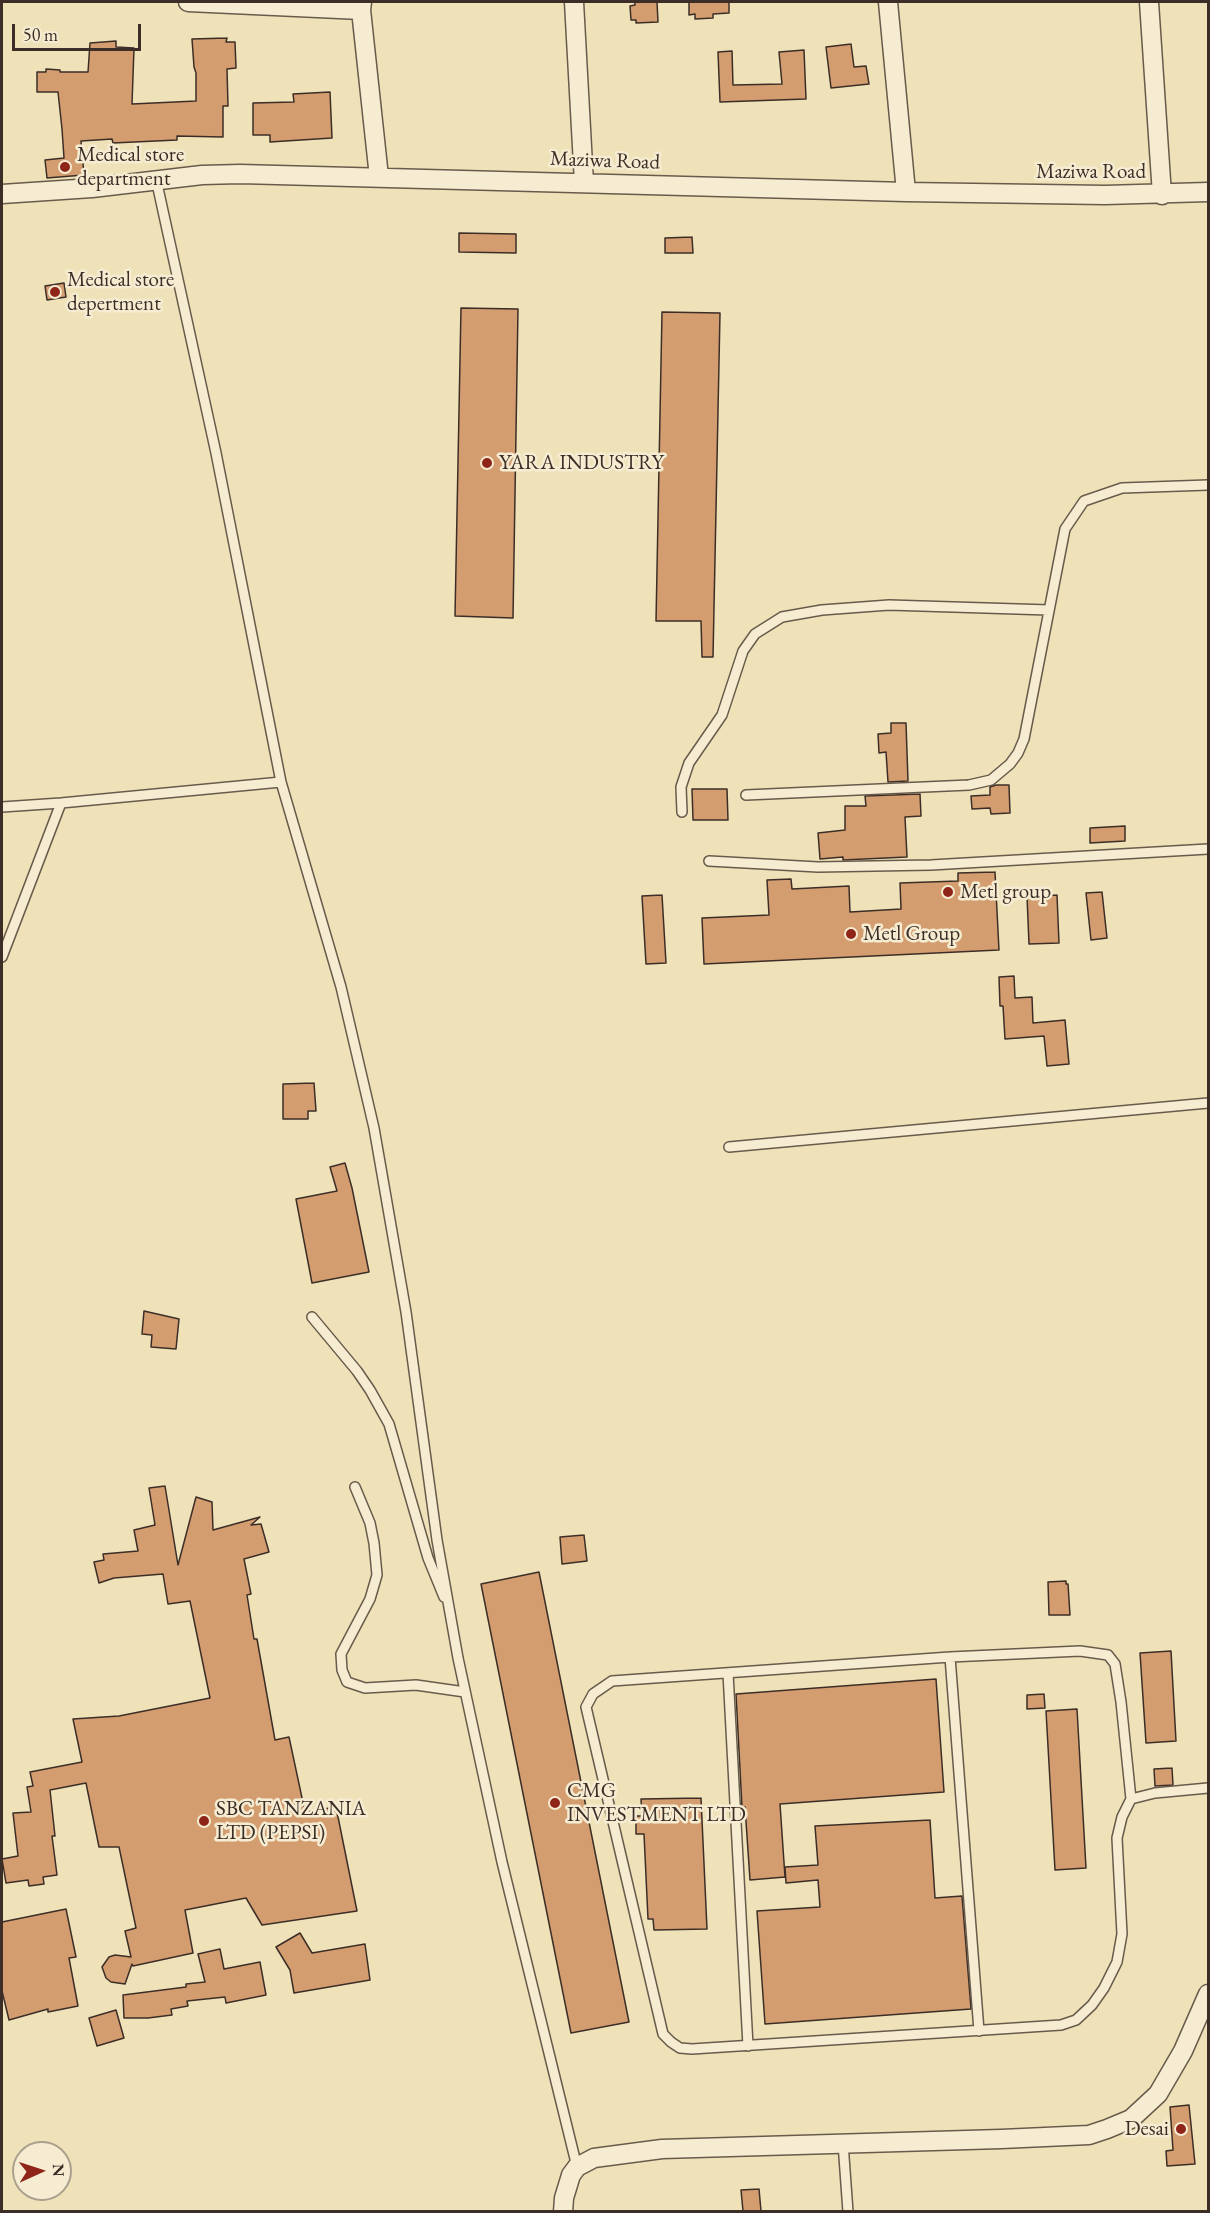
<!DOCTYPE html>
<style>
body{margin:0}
#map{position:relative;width:1210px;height:2213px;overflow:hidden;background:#efe2b9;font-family:"EB Garamond",serif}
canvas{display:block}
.frame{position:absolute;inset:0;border:3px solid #3c2e27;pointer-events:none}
.north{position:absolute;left:12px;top:2141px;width:60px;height:60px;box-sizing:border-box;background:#f5ecd2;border:2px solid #aba08e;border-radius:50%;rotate:87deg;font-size:16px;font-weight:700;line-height:24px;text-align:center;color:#3c2e27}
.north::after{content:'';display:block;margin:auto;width:21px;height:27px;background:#8f2418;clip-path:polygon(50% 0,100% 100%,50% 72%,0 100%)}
.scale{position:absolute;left:12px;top:24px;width:129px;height:27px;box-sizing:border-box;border:3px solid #3c2e27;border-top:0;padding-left:8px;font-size:18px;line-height:21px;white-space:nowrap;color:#3c2e27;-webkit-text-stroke:4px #f5ecd2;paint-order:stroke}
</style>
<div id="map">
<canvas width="1210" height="2213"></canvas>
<div class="frame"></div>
<div class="north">N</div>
<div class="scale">50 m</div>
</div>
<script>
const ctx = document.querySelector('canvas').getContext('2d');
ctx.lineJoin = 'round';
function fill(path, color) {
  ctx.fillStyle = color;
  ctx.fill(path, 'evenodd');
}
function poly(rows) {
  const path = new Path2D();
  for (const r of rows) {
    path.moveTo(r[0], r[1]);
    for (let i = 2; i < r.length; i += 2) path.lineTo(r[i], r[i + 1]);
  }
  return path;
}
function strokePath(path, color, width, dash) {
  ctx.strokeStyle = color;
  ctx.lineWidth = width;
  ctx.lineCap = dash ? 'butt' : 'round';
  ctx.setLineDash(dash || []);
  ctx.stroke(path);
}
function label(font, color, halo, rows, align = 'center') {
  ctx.font = font + ' "EB Garamond",serif';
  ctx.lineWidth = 5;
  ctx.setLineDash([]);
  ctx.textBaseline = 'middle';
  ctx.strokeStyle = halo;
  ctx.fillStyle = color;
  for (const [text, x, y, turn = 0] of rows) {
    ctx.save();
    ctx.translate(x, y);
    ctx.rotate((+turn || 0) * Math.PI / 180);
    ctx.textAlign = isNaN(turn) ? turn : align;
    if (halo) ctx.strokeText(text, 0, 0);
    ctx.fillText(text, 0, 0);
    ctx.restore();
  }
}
const building = poly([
 [635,2,657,2,658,22,636,23,636,20,631,20,630,6,635,5,635,2],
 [689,2,729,2,729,13,713,14,713,18,695,19,695,14,689,15,689,2],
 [227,38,226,42,235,42,236,68,227,69,228,106,223,106,223,137,177,136,177,140,113,143,112,139,81,141,84,175,47,178,45,160,64,158,62,129,58,92,37,92,37,72,46,72,46,69,60,70,60,72,88,72,90,43,116,41,116,47,134,48,132,104,196,101,196,73,194,67,192,39,227,38],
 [851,44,854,67,866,66,869,84,831,88,826,47,851,44],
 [804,50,806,99,720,102,718,52,732,51,733,85,782,84,779,52,804,50],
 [330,92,332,138,270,142,270,135,253,135,253,103,294,102,293,94,330,92],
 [459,233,516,234,516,253,459,252,459,233],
 [692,237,693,253,665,253,665,238,692,237],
 [64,283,66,297,47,300,45,286,64,283],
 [461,308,518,309,513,618,455,616,461,308],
 [662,312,720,313,713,657,702,657,701,621,656,621,662,312],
 [891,723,906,723,908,781,888,782,886,752,879,753,878,734,891,733,891,723],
 [996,785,1009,785,1010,813,991,814,990,808,972,809,971,796,990,795,990,787,996,785],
 [692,789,727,789,728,820,693,820,692,789],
 [920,794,921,816,905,817,907,857,843,860,843,857,820,859,818,833,845,830,845,806,866,806,865,796,920,794],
 [1125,826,1125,841,1090,843,1090,828,1125,826],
 [995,872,999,950,704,964,702,918,769,915,767,880,791,879,792,889,849,886,850,912,901,909,900,883,958,881,958,873,995,872],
 [1102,892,1107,938,1091,940,1086,893,1102,892],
 [662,895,666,963,646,964,642,896,662,895],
 [1057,895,1059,943,1029,944,1027,896,1057,895],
 [1014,976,1015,998,1032,997,1033,1023,1065,1020,1069,1064,1047,1066,1044,1036,1005,1039,1003,1006,1000,1006,999,977,1014,976],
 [314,1083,316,1111,308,1111,308,1119,283,1119,283,1084,314,1083],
 [345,1163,352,1188,369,1272,312,1283,296,1199,337,1191,330,1167,345,1163],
 [144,1311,179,1319,176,1349,151,1347,152,1335,142,1334,144,1311],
 [165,1486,178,1565,196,1497,212,1502,213,1530,260,1517,251,1525,261,1524,269,1552,244,1559,251,1594,247,1595,254,1639,257,1639,275,1740,289,1737,305,1812,336,1807,357,1911,262,1925,246,1898,185,1910,193,1953,133,1966,132,1964,125,1984,111,1982,106,1978,102,1967,109,1957,115,1955,131,1957,125,1931,136,1928,119,1847,99,1847,86,1783,50,1790,55,1836,52,1836,57,1875,43,1877,44,1884,29,1886,28,1880,6,1883,2,1859,18,1856,13,1813,31,1812,27,1787,33,1786,30,1772,82,1762,73,1719,119,1716,210,1698,190,1601,168,1604,163,1574,114,1578,99,1583,94,1562,104,1560,103,1554,138,1551,134,1530,155,1525,149,1488,165,1486],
 [584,1535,587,1561,562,1564,560,1537,584,1535],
 [539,1572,629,2022,571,2033,481,1584,539,1572],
 [1066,1581,1066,1584,1068,1584,1070,1615,1049,1615,1048,1582,1066,1581],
 [1171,1651,1176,1741,1146,1743,1140,1653,1171,1651],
 [936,1679,944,1792,780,1804,785,1877,750,1880,745,1807,742,1807,736,1694,936,1679],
 [1044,1694,1045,1708,1027,1709,1027,1695,1044,1694],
 [1077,1709,1086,1868,1055,1870,1046,1711,1077,1709],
 [1172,1768,1173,1785,1155,1786,1154,1769,1172,1768],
 [701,1798,707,1929,654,1930,653,1919,648,1919,644,1834,636,1834,636,1816,642,1816,641,1799,701,1798],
 [930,1820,935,1898,962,1896,971,2009,765,2024,757,1911,820,1907,818,1880,786,1883,785,1867,818,1865,815,1826,930,1820],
 [66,1909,76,1957,69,1958,78,2006,48,2012,48,2009,9,2020,2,1991,2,1922,66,1909],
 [300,1933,312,1953,365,1944,370,1980,294,1993,290,1970,276,1947,300,1933],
 [220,1949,224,1969,260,1962,266,1995,226,2003,225,1997,187,2001,188,2006,171,2009,172,2015,148,2018,124,2018,123,1995,186,1987,186,1984,205,1982,198,1954,220,1949],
 [116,2010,124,2038,97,2046,89,2018,116,2010],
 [1189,2105,1195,2164,1167,2166,1166,2151,1173,2150,1170,2107,1189,2105],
 [759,2189,761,2211,743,2211,741,2190,759,2189]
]);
fill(building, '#d49d70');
strokePath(building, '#3c2e27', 1.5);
const lane = poly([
 [156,179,216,453,281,782,341,987,374,1128,406,1312,437,1540,458,1658,502,1862,577,2167],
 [746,795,969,785,991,780,1010,764,1018,753,1024,739,1065,529,1084,501,1122,488,1208,485],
 [2,807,61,803,281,782],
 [682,812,681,787,689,763,722,715,743,651,755,634,782,617,822,610,889,605,1049,610],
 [709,861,818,867,931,865,1208,849],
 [2,957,61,803],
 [729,1147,1208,1103],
 [312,1317,357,1371,370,1390,389,1424,428,1558,444,1597],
 [355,1487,370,1523,374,1543,377,1575,370,1599,341,1654,342,1670,347,1682,365,1688,416,1685,465,1692],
 [1080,1651,1108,1655,1115,1664,1121,1702,1131,1799,1122,1817,1117,1838,1122,1934,1117,1962,1104,1988,1092,2005,1076,2020,1061,2025,692,2049,680,2048,671,2042,663,2034,586,1707,593,1694,612,1681,950,1657,1080,1651],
 [950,1657,979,2031],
 [728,1673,748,2046],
 [1131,1799,1155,1793,1208,1788],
 [843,2143,848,2212]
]);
const street = poly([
 [188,2,361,10],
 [362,2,361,10,379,177],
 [574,2,584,183],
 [888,2,906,192],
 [1149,2,1162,195],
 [2,194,92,188,202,175,240,174,906,192,1105,195,1208,192],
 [563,2212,564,2198,571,2175,577,2167,594,2158,662,2149,1001,2139,1089,2135,1107,2129,1131,2119,1158,2094,1183,2051,1208,1994]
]);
strokePath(lane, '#695b4c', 12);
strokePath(street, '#695b4c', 21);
strokePath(lane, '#f5ecd2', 9);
strokePath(street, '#f5ecd2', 18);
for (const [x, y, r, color] of [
 [65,167,6,"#8f2418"],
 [55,292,6,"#8f2418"],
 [487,463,6,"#8f2418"],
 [948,892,6,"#8f2418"],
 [851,934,6,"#8f2418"],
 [555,1803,6,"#8f2418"],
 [204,1821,6,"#8f2418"],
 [1181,2129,6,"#8f2418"]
]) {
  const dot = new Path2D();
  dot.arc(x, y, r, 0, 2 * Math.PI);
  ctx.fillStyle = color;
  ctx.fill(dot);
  strokePath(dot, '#f5ecd2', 2);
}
label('21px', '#3c2e27', '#f5ecd2', [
 ["Medical store",77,155],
 ["department",77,179],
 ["Medical store",67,280],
 ["depertment",67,304],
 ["YARA INDUSTRY",499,463],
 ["Metl group",960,892],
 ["Metl Group",863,934],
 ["CMG",567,1791],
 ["INVESTMENT LTD",567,1815],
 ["SBC TANZANIA",216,1809],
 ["LTD (PEPSI)",216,1833],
 ["Desai",1169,2129,"right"]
], 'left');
label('21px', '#3c2e27', '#f5ecd2', [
 ["Maziwa Road",605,161,2],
 ["Maziwa Road",1091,172]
]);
</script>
